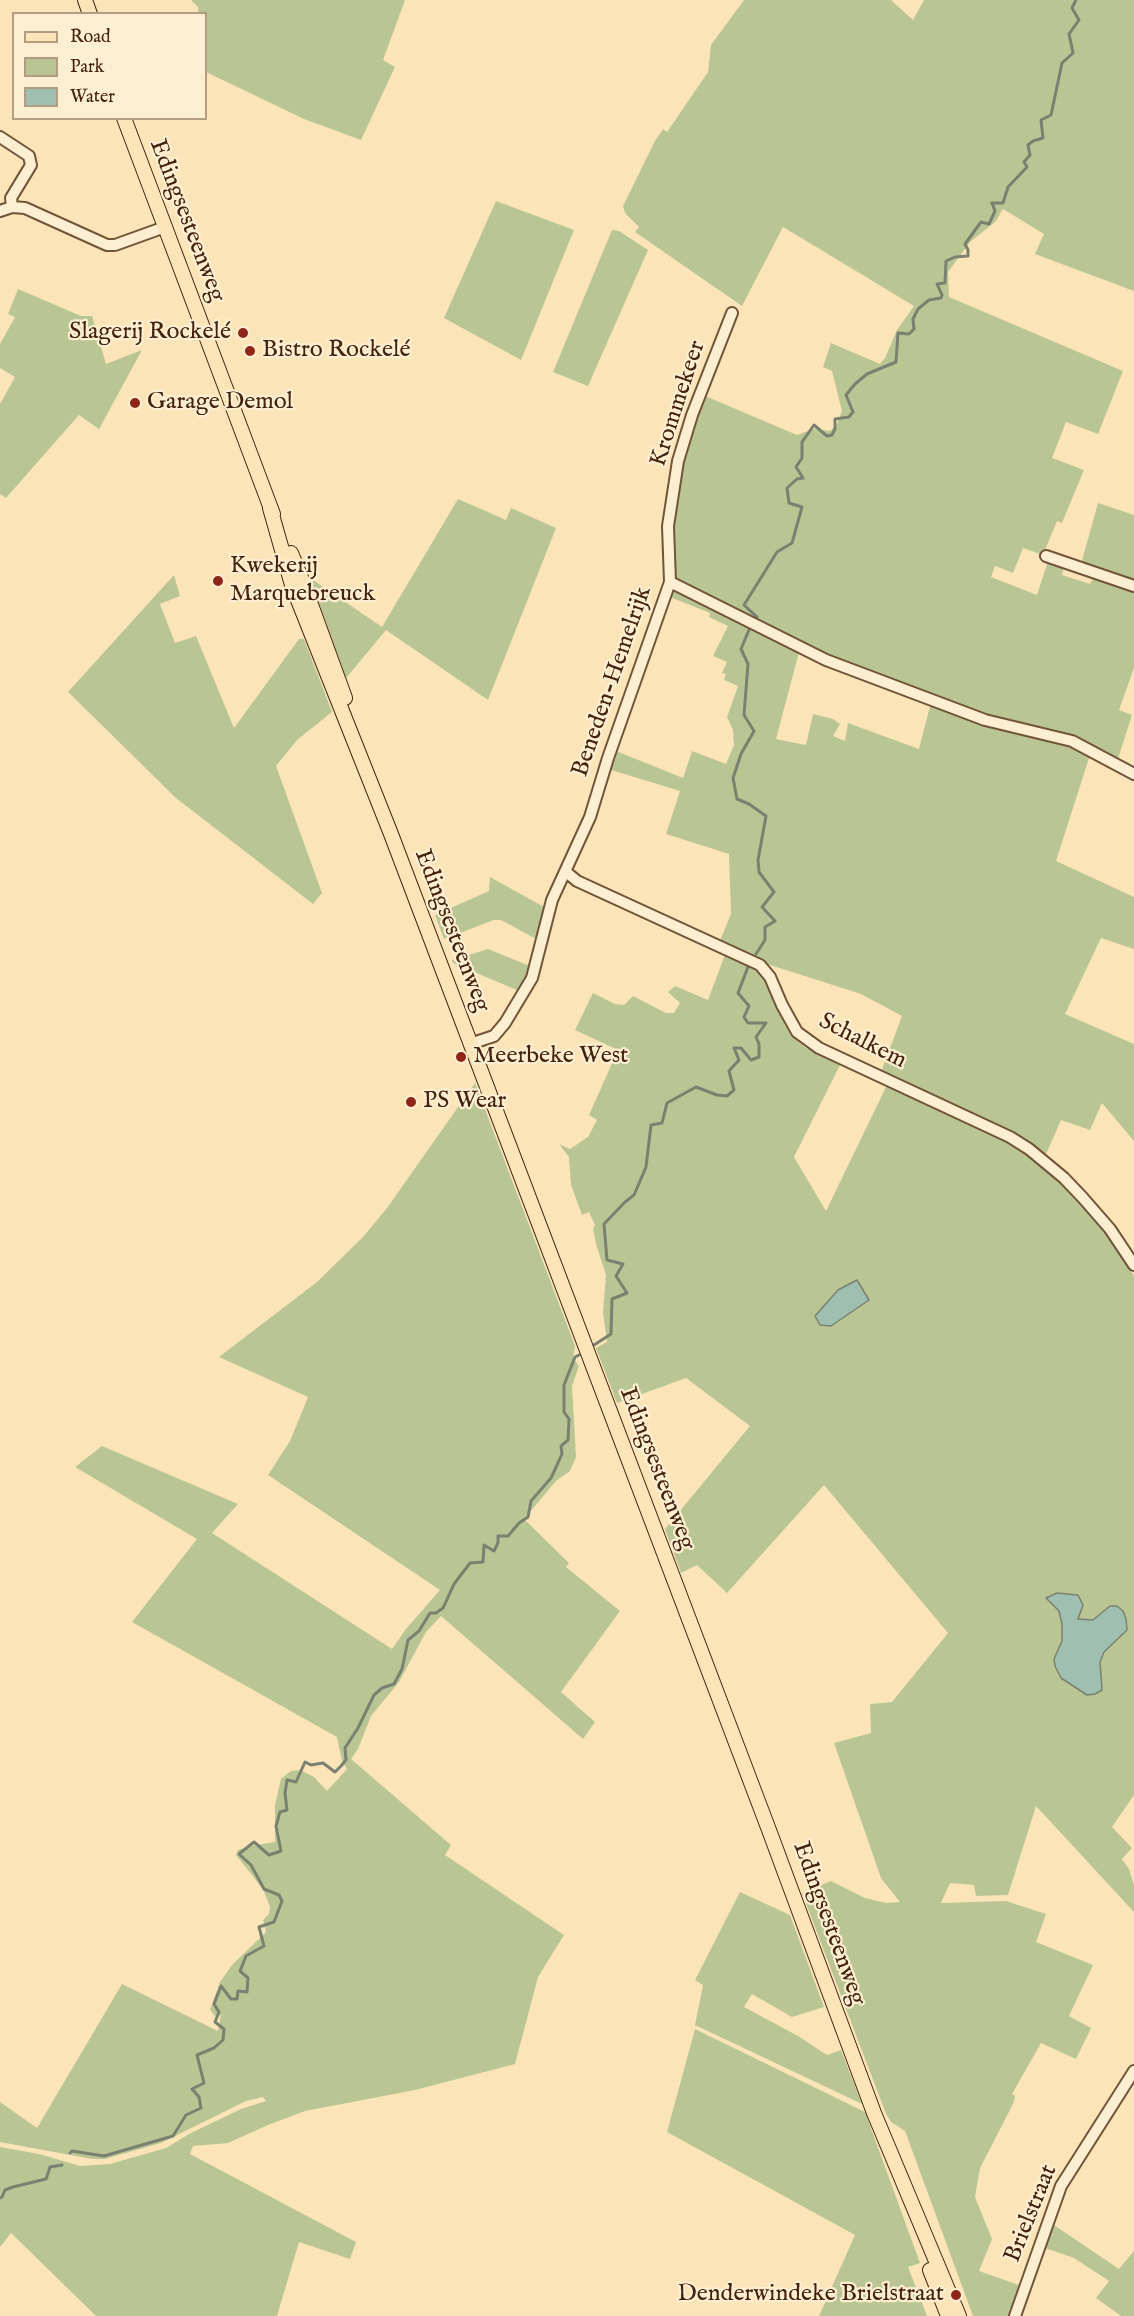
<!DOCTYPE html>
<meta charset="utf-8">
<style>
body{margin:0}
#map{position:relative;width:1134px;height:2316px;overflow:hidden;background:#fbe5b8;font-family:"IM FELL English",serif}
canvas{display:block}
.legend{position:absolute;left:12px;top:12px;width:195px;height:108px;box-sizing:border-box;background:#fceed1;border:2px solid #b29d83;margin:0;padding:8px 10px;list-style:none;font-size:18px;color:#44230e}
.legend li{display:flex;align-items:center;gap:12px;height:30px}
.legend b{width:30px;border:2px solid #b29d83}
</style>
<div id="map">
<canvas width="1134" height="2316"></canvas>
<ul class="legend">
<li><b style="height:8px;background:#fbe5b8"></b>Road</li>
<li><b style="height:16px;background:#b9c693"></b>Park</li>
<li><b style="height:16px;background:#9fbfb1"></b>Water</li>
</ul>
</div>
<script>
const ctx = document.querySelector('canvas').getContext('2d');
ctx.lineJoin = 'round';
function fill(path, color) {
  ctx.fillStyle = color;
  ctx.fill(path, 'evenodd');
}
function poly(rows) {
  const path = new Path2D();
  for (const r of rows) {
    path.moveTo(r[0], r[1]);
    for (let i = 2; i < r.length; i += 2) path.lineTo(r[i], r[i + 1]);
  }
  return path;
}
function strokePath(path, color, width, dash) {
  ctx.strokeStyle = color;
  ctx.lineWidth = width;
  ctx.lineCap = dash ? 'butt' : 'round';
  ctx.setLineDash(dash || []);
  ctx.stroke(path);
}
function label(font, color, halo, rows, align = 'center') {
  ctx.font = font + ' "IM FELL English",serif';
  ctx.lineWidth = 4.5;
  ctx.setLineDash([]);
  ctx.textBaseline = 'middle';
  ctx.strokeStyle = halo;
  ctx.fillStyle = color;
  for (const [text, x, y, turn = 0] of rows) {
    ctx.save();
    ctx.translate(x, y);
    ctx.rotate((+turn || 0) * Math.PI / 180);
    ctx.textAlign = isNaN(turn) ? turn : align;
    if (halo) ctx.strokeText(text, 0, 0);
    ctx.fillText(text, 0, 0);
    ctx.restore();
  }
}
fill(poly([
 [191,0,405,0,383,60,395,67,361,140,304,119,206,72,206,14,198,13,198,7],
 [744,0,891,0,913,20,924,0,1134,0,1134,291,1035,254,1044,234,1003,209,996,221,970,242,948,272,949,297,1123,371,1098,434,1066,422,1052,458,1084,470,1062,523,1057,521,1043,555,1023,548,1013,573,995,566,991,577,1037,595,1048,561,1064,567,1062,575,1090,584,1094,576,1134,589,1134,668,1119,710,1132,715,1118,759,1057,733,955,705,885,676,832,657,694,589,674,576,671,534,679,482,686,446,703,395,797,435,813,429,830,431,837,424,842,411,832,371,823,367,831,343,880,364,885,358,897,330,914,306,783,227,742,306,635,232,639,227,625,213,623,206,655,141,663,129,667,132,708,72,711,45],
 [496,201,574,230,521,360,444,318],
 [612,230,619,231,648,250,588,386,553,372],
 [18,289,81,316,92,316,106,364,142,350,99,429,79,415,6,498,0,494,0,404,15,377,0,368,0,344,15,317,8,314],
 [458,499,506,520,511,508,556,528,488,700,386,630,346,678,310,578,382,627],
 [1098,503,1134,515,1134,582,1081,564],
 [174,575,180,596,160,604,175,643,196,636,234,728,299,639,304,639,332,712,297,740,276,766,322,893,313,904,176,798,68,692],
 [675,591,681,591,716,608,753,630,799,652,776,739,806,745,813,714,833,719,840,724,833,736,845,741,848,723,919,749,930,706,987,725,1070,747,1090,755,1056,861,1134,897,1134,949,1101,938,1065,1014,1134,1044,1134,1141,1102,1103,1090,1130,1061,1120,1047,1152,1043,1157,881,1072,902,1016,861,994,764,963,720,941,731,914,729,854,666,834,680,791,608,769,616,751,683,778,692,751,726,764,734,745,733,730,727,717,738,686,724,680,726,674,722,673,727,662,713,656,728,626,709,617,710,613,670,597],
 [490,877,546,908,538,940,501,920,494,920,444,939,435,915,489,891],
 [488,949,530,966,519,991,453,963,452,960],
 [726,952,752,965,759,972,772,993,782,1020,791,1036,806,1048,841,1063,794,1157,826,1211,887,1085,1009,1141,1027,1153,1069,1191,1096,1221,1117,1247,1134,1276,1134,1795,1112,1827,1132,1848,1122,1859,1129,1869,1134,1885,1134,1912,1036,1806,1008,1895,976,1896,974,1885,950,1883,941,1903,1006,1901,1046,1914,1036,1942,1093,1965,1069,2016,1091,2028,1076,2059,1041,2043,1012,2094,1015,2096,1013,2104,980,2168,975,2197,992,2239,979,2271,1019,2285,1008,2316,973,2316,905,2131,891,2122,886,2114,802,1893,831,1881,865,1898,886,1903,900,1902,881,1878,834,1743,871,1733,870,1704,892,1702,948,1633,824,1485,727,1593,697,1565,681,1573,665,1529,750,1426,686,1378,617,1403,596,1348,607,1342,603,1313,606,1275,596,1244,593,1229,595,1225,589,1212,582,1215,571,1185,569,1157,559,1144,570,1149,588,1137,597,1120,589,1115,618,1050,575,1030,593,993,615,1004,624,1005,633,996,666,1013,674,1013,680,1003,668,992,675,986,708,1000],
 [475,1083,575,1346,573,1358,579,1366,572,1386,576,1457,570,1471,556,1481,524,1519,569,1563,566,1567,620,1611,561,1692,595,1722,583,1739,441,1616,426,1632,399,1682,371,1716,358,1749,351,1759,451,1845,445,1855,564,1935,538,1977,515,2064,415,2090,305,2111,268,2125,228,2143,193,2146,190,2154,356,2242,350,2259,299,2242,277,2316,96,2316,11,2233,0,2247,0,2147,39,2154,80,2166,110,2164,166,2148,189,2134,241,2109,266,2101,263,2097,246,2101,161,2143,105,2159,92,2159,0,2142,0,2102,37,2128,122,1984,218,2031,221,2015,215,2016,210,2010,220,1982,232,1965,266,1932,263,1920,269,1914,270,1907,263,1889,236,1855,238,1850,250,1846,275,1842,275,1805,281,1779,291,1771,300,1770,314,1777,327,1791,347,1769,342,1761,337,1737,132,1622,197,1539,75,1467,102,1446,238,1504,212,1533,392,1649,406,1629,440,1590,268,1475,290,1441,308,1397,219,1357,317,1282,363,1237,387,1208],
 [740,1892,790,1915,824,2007,792,2017,752,1994,744,2007,798,2036,827,2055,841,2050,862,2104,695,2025,703,1985,695,1980],
 [695,2029,865,2112,920,2263,908,2267,927,2316,819,2316,855,2235,667,2132],
 [1054,2225,1119,2269,1134,2251,1134,2316,1121,2316,1096,2298,1109,2281,1074,2258,1045,2248]
]), '#b9c693');
const water = poly([
 [857,1280,869,1300,831,1326,820,1325,815,1316,838,1290,857,1280],
 [1057,1593,1078,1595,1083,1605,1078,1619,1093,1620,1110,1606,1117,1606,1123,1611,1126,1619,1127,1630,1104,1652,1100,1662,1102,1690,1095,1694,1087,1695,1061,1678,1055,1666,1054,1659,1062,1641,1062,1624,1059,1611,1046,1598,1057,1593]
]);
fill(water, '#9fbfb1');
strokePath(water, '#7b8170', 1.5);
strokePath(poly([
 [757,617,744,605,777,552,792,543,802,507,789,503,787,488,797,479,803,478,796,467,802,458,802,442,814,425,827,436,832,435,835,429,835,419,849,417,853,412,846,395,855,384,867,374,896,362,898,333,909,334,914,329,913,319,918,309,929,300,941,298,942,295,937,284,945,283,946,261,955,257,968,256,968,250,965,244,981,222,989,224,995,211,992,203,1003,203,1008,187,1027,167,1024,162,1030,155,1028,145,1033,141,1043,138,1041,120,1051,115,1062,63,1073,53,1069,34,1079,20,1072,8,1076,0],
 [749,630,741,649,748,664,744,715,754,731,741,754,733,778,737,799,749,804,766,816,758,860,759,872,774,892,762,907,775,921,765,927,765,940,756,954],
 [594,1345,611,1334,612,1299,627,1293,616,1276,623,1264,607,1260,604,1224,625,1202,634,1195,646,1167,651,1125,662,1123,667,1103,696,1087,717,1095,727,1096,734,1090,729,1071,739,1060,734,1048,741,1048,751,1060,759,1057,759,1044,756,1037,766,1023,748,1023,744,1017,749,1006,738,993,748,967],
 [70,2153,72,2151,104,2156,173,2136,186,2115,201,2108,199,2097,192,2089,204,2083,197,2055,214,2048,223,2040,224,2029,215,2022,219,2012,214,2004,221,1986,231,1999,237,1999,238,1991,247,1992,248,1978,240,1971,246,1956,264,1946,259,1927,274,1922,282,1901,279,1895,264,1889,251,1865,239,1854,254,1842,269,1855,281,1851,276,1826,280,1812,287,1810,285,1793,287,1780,296,1782,305,1762,311,1765,323,1763,335,1772,341,1766,346,1760,345,1748,358,1728,374,1695,382,1688,394,1684,402,1669,408,1640,419,1631,430,1613,436,1613,443,1608,454,1584,470,1563,483,1562,484,1545,494,1551,498,1543,498,1536,508,1536,519,1523,528,1517,531,1501,551,1478,562,1454,561,1446,568,1440,569,1419,564,1412,564,1385,575,1357,579,1355],
 [0,2198,2,2197,5,2190,13,2187,46,2179,50,2167,62,2165]
]), '#7b8170', 3);
const minor = poly([
 [0,137,29,156,31,165,11,198,12,207],
 [0,211,12,207,25,208,107,245,115,245,165,227],
 [1046,556,1134,586],
 [670,582,826,660,985,720,1072,741,1134,774],
 [566,872,577,881,760,965,770,977,782,1005,797,1032,819,1048,1010,1137,1029,1149,1064,1178,1083,1198,1110,1229,1134,1265],
 [470,1044,494,1036,505,1023,532,978,552,900,590,817,608,758,670,582,668,526,678,461,692,415,732,313],
 [1015,2316,1061,2186,1134,2071]
]);
const major = poly([
 [85,0,90,14],
 [124,118,273,514],
 [270,508,292,585,391,834,769,1830,874,2113,959,2316],
 [291,553,302,580,345,698],
 [930,2270,948,2316]
]);
strokePath(minor, '#725438', 14);
strokePath(major, '#44230e', 16);
strokePath(minor, '#fceed1', 10);
strokePath(major, '#fbe5b8', 14);
for (const [x, y, r, color] of [
 [243,333,6,"#8f2418"],
 [250,351,6,"#8f2418"],
 [135,403,6,"#8f2418"],
 [218,581,6,"#8f2418"],
 [461,1057,6,"#8f2418"],
 [411,1102,6,"#8f2418"],
 [956,2295,6,"#8f2418"]
]) {
  const dot = new Path2D();
  dot.arc(x, y, r, 0, 2 * Math.PI);
  ctx.fillStyle = color;
  ctx.fill(dot);
  strokePath(dot, '#fceed1', 2);
}
label('24px', '#44230e', '#fceed1', [
 ["Edingsesteenweg",186,221,69],
 ["Krommekeer",679,404,-72],
 ["Beneden-Hemelrijk",613,682,-71],
 ["Edingsesteenweg",451,931,69],
 ["Schalkem",862,1042,27],
 ["Edingsesteenweg",656,1469,69],
 ["Edingsesteenweg",828,1924,70],
 ["Brielstraat",1032,2214,-68]
]);
label('24px', '#44230e', '#fceed1', [
 ["Slagerij Rockelé",231,333,"right"],
 ["Bistro Rockelé",262,351],
 ["Garage Demol",147,403],
 ["Kwekerij",230,567],
 ["Marquebreuck",230,595],
 ["Meerbeke West",473,1057],
 ["PS Wear",423,1102],
 ["Denderwindeke Brielstraat",944,2295,"right"]
], 'left');
</script>
